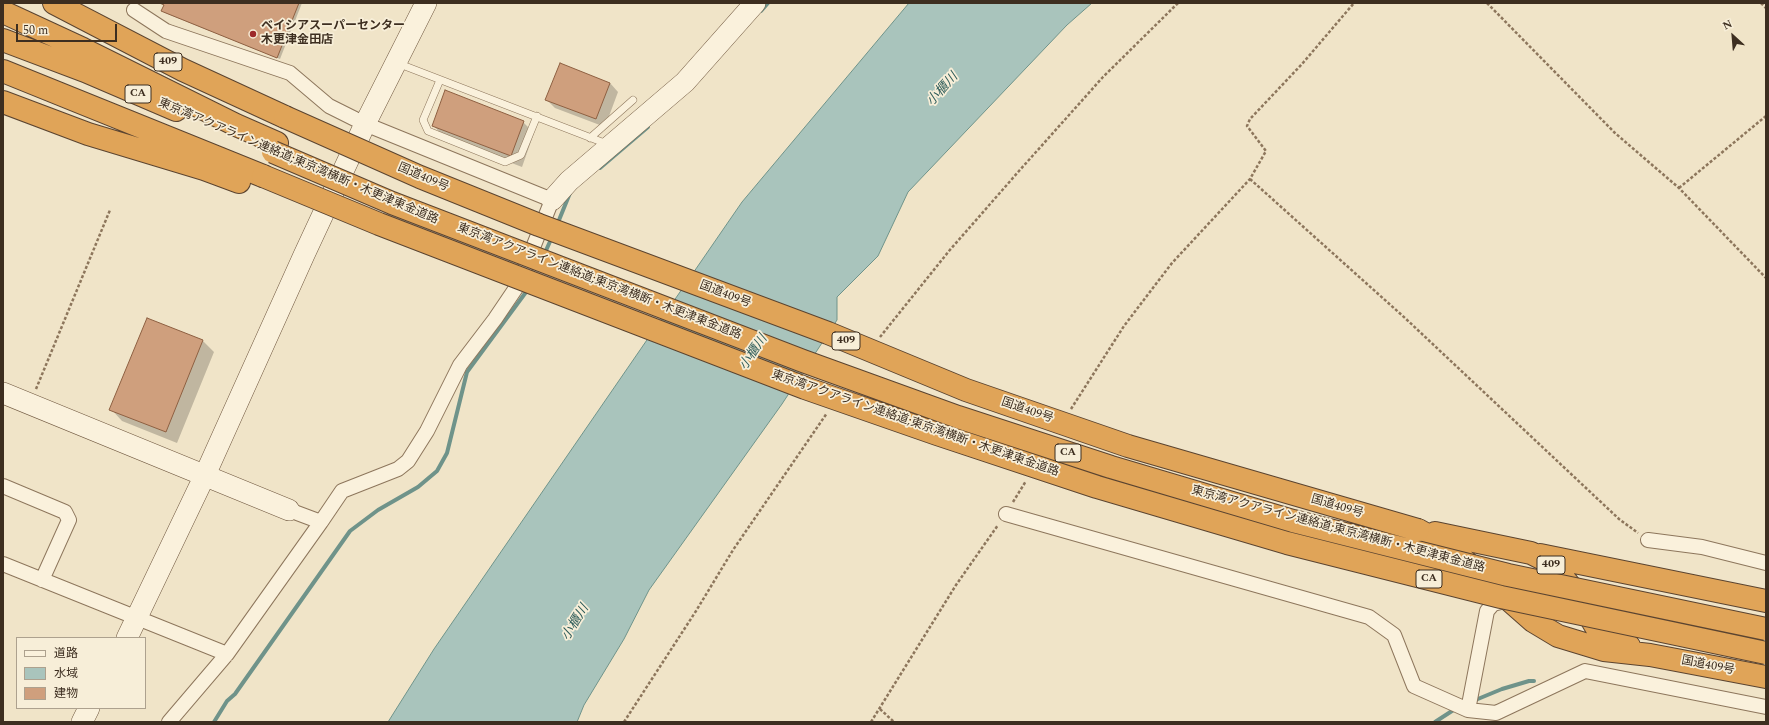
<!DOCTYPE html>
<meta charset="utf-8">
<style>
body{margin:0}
#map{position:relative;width:1769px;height:725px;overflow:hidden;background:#f0e4c8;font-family:Spectral,"Noto Sans JP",serif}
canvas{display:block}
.frame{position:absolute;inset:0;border:4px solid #3d2e20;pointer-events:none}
.legend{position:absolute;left:16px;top:637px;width:130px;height:72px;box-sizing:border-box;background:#f7eed8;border:1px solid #ada18e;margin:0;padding:5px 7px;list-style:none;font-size:12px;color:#3d2e20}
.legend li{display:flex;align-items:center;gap:8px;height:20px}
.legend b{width:20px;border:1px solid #ada18e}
.north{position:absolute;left:1713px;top:16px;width:40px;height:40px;-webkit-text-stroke:3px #f7eed8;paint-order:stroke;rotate:334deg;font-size:11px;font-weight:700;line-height:16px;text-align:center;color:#3d2e20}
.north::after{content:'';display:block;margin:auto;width:14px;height:18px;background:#3d2e20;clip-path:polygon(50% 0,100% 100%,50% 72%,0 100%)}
.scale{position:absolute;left:16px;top:24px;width:101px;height:18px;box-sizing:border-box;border:2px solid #3d2e20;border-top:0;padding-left:5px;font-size:12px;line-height:14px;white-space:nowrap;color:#3d2e20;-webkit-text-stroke:3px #f7eed8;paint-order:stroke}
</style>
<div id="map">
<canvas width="1769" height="725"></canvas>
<div class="frame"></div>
<ul class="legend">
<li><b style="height:5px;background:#faf1dc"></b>道路</li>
<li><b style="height:11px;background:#a9c4bc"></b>水域</li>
<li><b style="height:11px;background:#cf9f7d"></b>建物</li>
</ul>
<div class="north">N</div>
<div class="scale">50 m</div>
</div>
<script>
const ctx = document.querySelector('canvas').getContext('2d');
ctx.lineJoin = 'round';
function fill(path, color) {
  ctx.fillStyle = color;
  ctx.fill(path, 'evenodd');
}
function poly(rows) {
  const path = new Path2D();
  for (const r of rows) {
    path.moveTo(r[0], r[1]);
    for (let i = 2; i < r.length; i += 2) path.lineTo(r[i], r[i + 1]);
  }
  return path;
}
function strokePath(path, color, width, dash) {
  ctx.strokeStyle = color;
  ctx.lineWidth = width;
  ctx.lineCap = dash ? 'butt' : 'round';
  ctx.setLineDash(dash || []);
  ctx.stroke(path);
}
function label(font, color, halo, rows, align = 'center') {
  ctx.font = font + ' Spectral,"Noto Sans JP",serif';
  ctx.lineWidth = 3.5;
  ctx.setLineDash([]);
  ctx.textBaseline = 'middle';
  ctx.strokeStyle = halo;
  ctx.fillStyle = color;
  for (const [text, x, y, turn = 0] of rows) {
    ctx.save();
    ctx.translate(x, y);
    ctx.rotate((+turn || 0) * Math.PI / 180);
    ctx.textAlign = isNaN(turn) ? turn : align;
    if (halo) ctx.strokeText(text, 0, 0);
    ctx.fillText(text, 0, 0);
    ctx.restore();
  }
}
const water = poly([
 [909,3,1092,3,1067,25,908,192,878,256,837,297,837,320,782,404,649,590,624,639,584,705,577,722,388,722,434,649,742,202,909,3]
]);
fill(water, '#a9c4bc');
strokePath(water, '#6f938a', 1);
fill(poly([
 [158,3,302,3,280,59,165,13,163,11,165,6],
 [560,64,610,83,618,92,605,127,555,108,546,99],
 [523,122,534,133,522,167,444,137,433,125],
 [147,319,203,341,214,352,177,443,122,421,111,409]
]), '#0003');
strokePath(poly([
 [761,11,768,3],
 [600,168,648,127],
 [557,225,570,193],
 [544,255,552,237],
 [1473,701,1502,689,1529,681,1534,681],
 [214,722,227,701,235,694,350,531,378,510,418,487,437,471,447,453,467,372,529,288],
 [1435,722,1455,709]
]), '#6f938a', 4);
const building = poly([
 [160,3,299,3,277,58,161,11,164,5,160,3],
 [560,63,610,83,596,119,545,100,560,63],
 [445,90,524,121,511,156,432,126,445,90],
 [147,318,203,340,166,432,109,410,147,318]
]);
fill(building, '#cf9f7d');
strokePath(building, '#8d5f41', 1);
const lane = poly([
 [397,63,607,144],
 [440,80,423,120,428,131,505,162,521,155,537,116],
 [590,138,633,100]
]);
const street = poly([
 [134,10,166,31,290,73,329,106,365,124,552,200,518,285,495,319,460,365,427,431,408,461,398,469,342,491,321,522,289,510],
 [3,486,65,512,69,520,42,580],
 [1006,514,1369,617,1394,635,1414,686,1468,710,1496,713,1585,671,1766,707],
 [1648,540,1702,547,1766,563],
 [3,564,227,654],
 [1468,710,1487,611,1493,604,1508,600],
 [169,722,227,654,321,522]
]);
const secondary = poly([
 [552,200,569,181,685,82,755,3],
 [3,393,289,510],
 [127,638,205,475,304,255,365,124,426,3],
 [82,722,89,708]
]);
const highway = poly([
 [54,3,183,70,285,117],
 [3,12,83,49,236,125,277,143],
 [3,40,85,71,176,110],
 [3,71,263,176],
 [3,102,88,134,204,169,239,182],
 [1418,530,1449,547,1533,621,1558,636,1604,650,1650,655,1766,677],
 [1435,533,1531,553,1547,561,1562,576,1578,596,1596,627,1607,638,1629,646],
 [1540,555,1766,601]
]);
strokePath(lane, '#8d765c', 8);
strokePath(street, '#8d765c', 16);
strokePath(secondary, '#6f573f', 22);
strokePath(highway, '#5b4430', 24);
strokePath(poly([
 [1487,3,1615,133,1679,188,1766,278],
 [1761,3,1766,8],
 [1250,179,1405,318,1619,519,1638,533],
 [1679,188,1766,116],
 [880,337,949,251,1019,171,1103,77,1178,3],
 [36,389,110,210],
 [1071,409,1124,326,1146,297,1172,263,1250,179,1266,151,1247,126,1250,119,1302,64,1354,3],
 [1013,502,1026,481],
 [880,709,894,722],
 [624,722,696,611,733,550,827,413],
 [871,722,956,585,998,525]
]), '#8d765c', 2.5, [3, 2]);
strokePath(lane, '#faf1dc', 7);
strokePath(street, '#faf1dc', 14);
strokePath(secondary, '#faf1dc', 21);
strokePath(highway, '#e0a458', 22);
const highwayBridge = poly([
 [285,117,420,177,539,225,828,333,966,390,1128,446,1418,530],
 [273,152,392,203,803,361,958,417,1111,467,1293,521,1508,575,1766,629],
 [263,176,379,224,805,388,937,434,1097,487,1287,543,1501,597,1766,653]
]);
strokePath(highwayBridge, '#5b4430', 24, []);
strokePath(highwayBridge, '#e0a458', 22);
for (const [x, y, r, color] of [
 [253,34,4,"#9e2a2b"]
]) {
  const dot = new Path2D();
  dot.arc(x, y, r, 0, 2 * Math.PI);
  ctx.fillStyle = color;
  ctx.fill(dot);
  strokePath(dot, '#f7eed8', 1.5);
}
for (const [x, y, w] of [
 [168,62,28],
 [138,94,26],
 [846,341,28],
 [1068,453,26],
 [1551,565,28],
 [1429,579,26]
]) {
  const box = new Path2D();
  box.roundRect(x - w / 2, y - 9, w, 18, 3);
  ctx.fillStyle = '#f7eed8';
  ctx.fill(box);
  strokePath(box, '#3d2e20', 1);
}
label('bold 11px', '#3d2e20', null, [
 ["409",168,62],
 ["CA",138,94],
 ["409",846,341],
 ["CA",1068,453],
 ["409",1551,565],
 ["CA",1429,579]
]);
label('bold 12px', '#3d2e20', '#f7eed8', [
 ["ベイシアスーパーセンター",261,27],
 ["木更津金田店",261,41]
], 'left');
label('12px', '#3d2e20', '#f7eed8', [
 ["東京湾アクアライン連絡道;東京湾横断・木更津東金道路",298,162,23],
 ["国道409号",423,178,23],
 ["東京湾アクアライン連絡道;東京湾横断・木更津東金道路",599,282,21],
 ["国道409号",725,295,21],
 ["国道409号",1027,411,19],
 ["東京湾アクアライン連絡道;東京湾横断・木更津東金道路",915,424,19],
 ["国道409号",1337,507,16],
 ["東京湾アクアライン連絡道;東京湾横断・木更津東金道路",1338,530,15],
 ["国道409号",1708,666,11]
]);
label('italic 13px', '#2f5d5a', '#f7eed8', [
 ["小櫃川",943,90,-48],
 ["小櫃川",754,353,-56],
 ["小櫃川",576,623,-58]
]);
</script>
